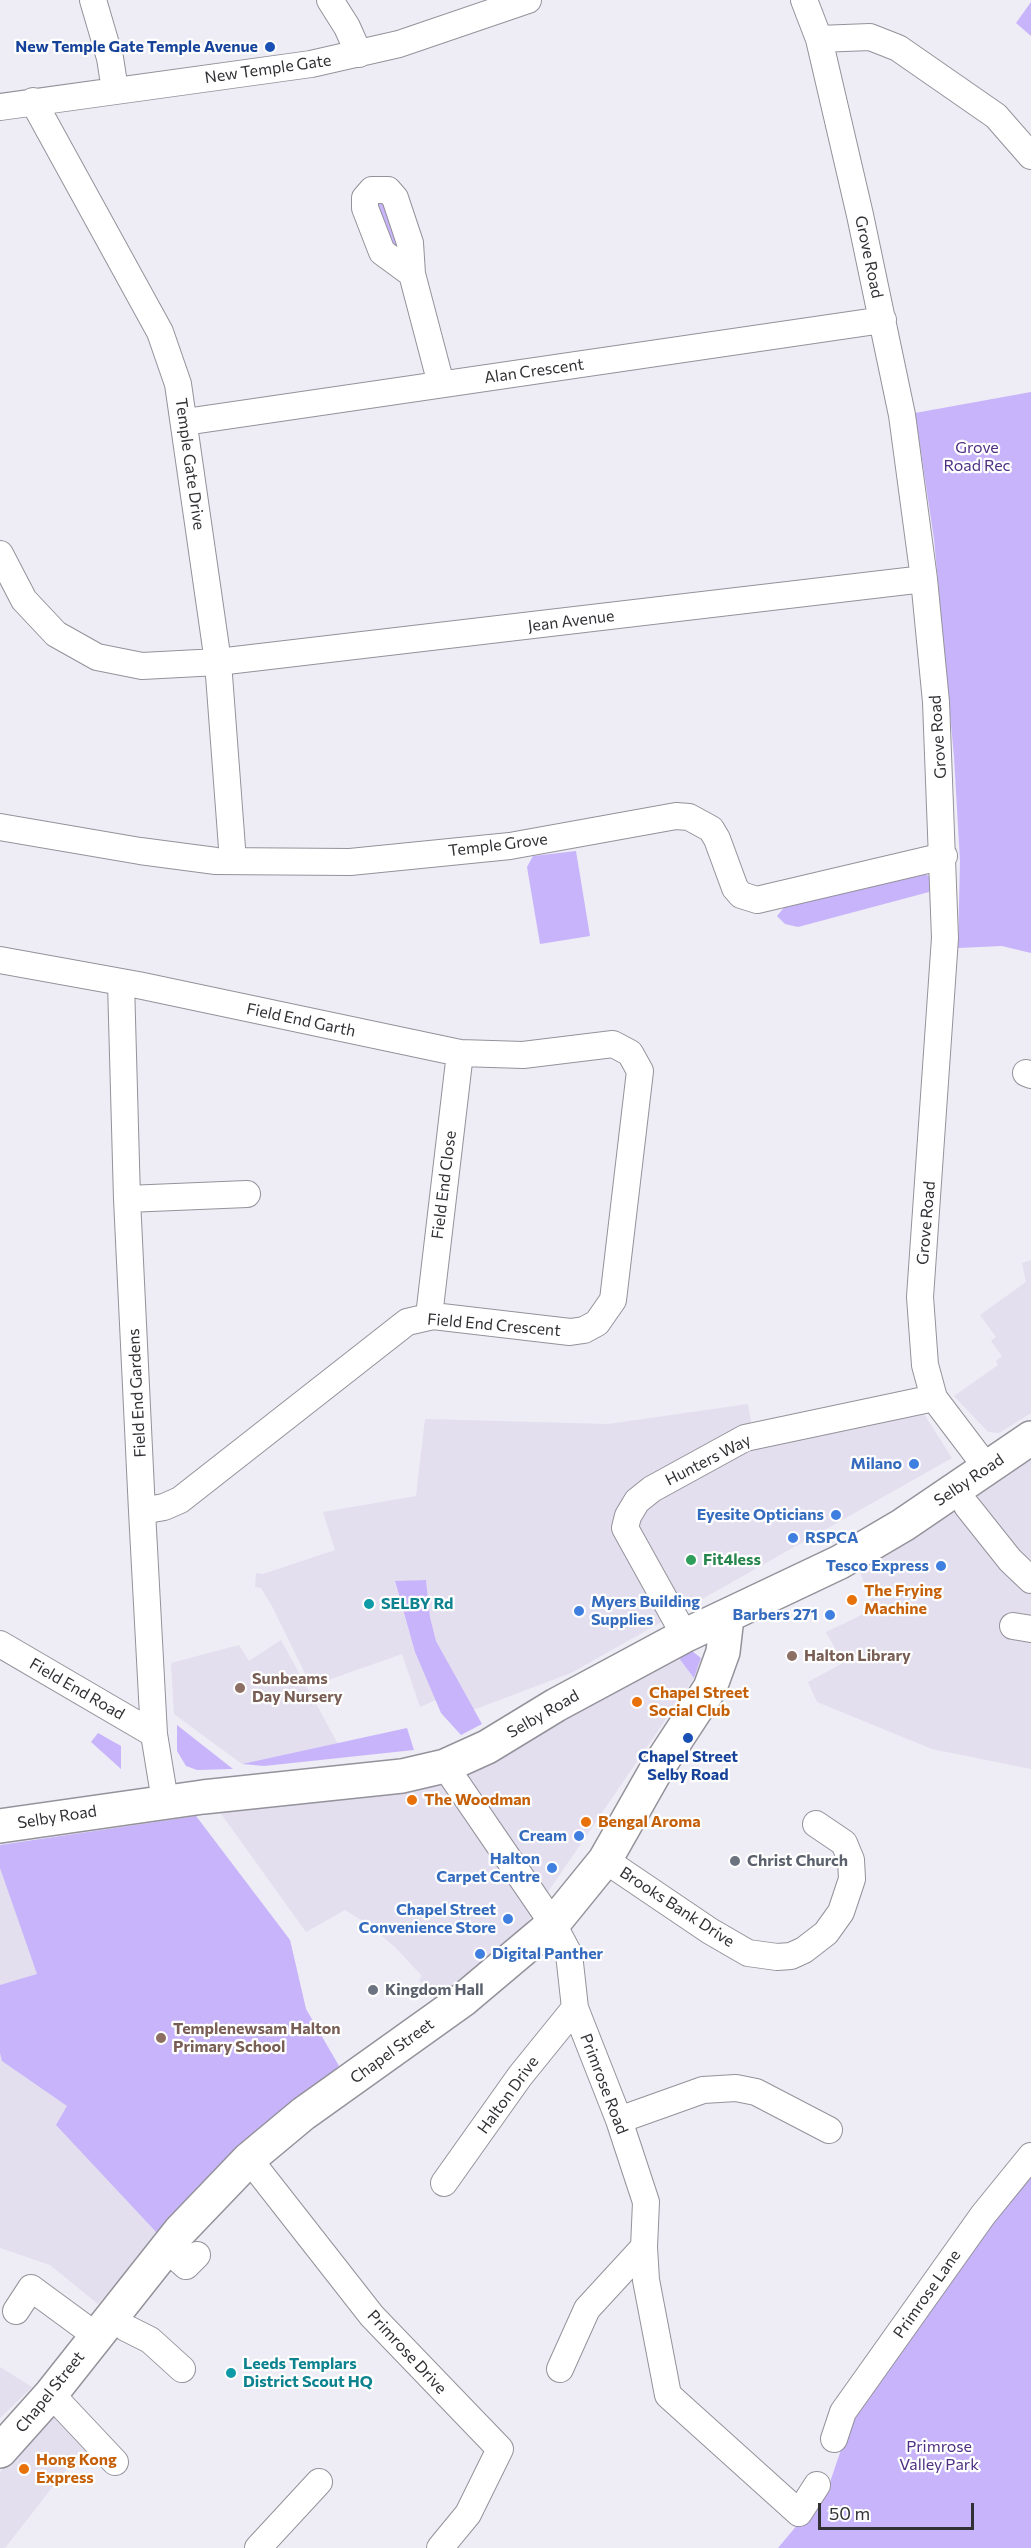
<!DOCTYPE html>
<style>
body{margin:0}
#map{position:relative;width:1031px;height:2548px;overflow:hidden;background:#eeecf5;font-family:Commissioner,sans-serif}
canvas{display:block}
.scale{position:absolute;left:818px;top:2503px;width:156px;height:27px;box-sizing:border-box;border:3px solid #313034;border-top:0;padding-left:8px;font-size:18px;line-height:21px;white-space:nowrap;color:#313034;-webkit-text-stroke:4px #fff;paint-order:stroke}
</style>
<div id="map">
<canvas width="1031" height="2548"></canvas>
<div class="scale">50 m</div>
</div>
<script>
const ctx = document.querySelector('canvas').getContext('2d');
ctx.lineJoin = 'round';
function fill(path, color) {
  ctx.fillStyle = color;
  ctx.fill(path, 'evenodd');
}
function poly(rows) {
  const path = new Path2D();
  for (const r of rows) {
    path.moveTo(r[0], r[1]);
    for (let i = 2; i < r.length; i += 2) path.lineTo(r[i], r[i + 1]);
  }
  return path;
}
function strokePath(path, color, width, dash) {
  ctx.strokeStyle = color;
  ctx.lineWidth = width;
  ctx.lineCap = dash ? 'butt' : 'round';
  ctx.setLineDash(dash || []);
  ctx.stroke(path);
}
function label(font, color, halo, rows, align = 'center') {
  ctx.font = font + ' Commissioner,sans-serif';
  ctx.lineWidth = 4.5;
  ctx.setLineDash([]);
  ctx.textBaseline = 'middle';
  ctx.strokeStyle = halo;
  ctx.fillStyle = color;
  for (const [text, x, y, turn = 0] of rows) {
    ctx.save();
    ctx.translate(x, y);
    ctx.rotate((+turn || 0) * Math.PI / 180);
    ctx.textAlign = isNaN(turn) ? turn : align;
    if (halo) ctx.strokeText(text, 0, 0);
    ctx.fillText(text, 0, 0);
    ctx.restore();
  }
}
fill(poly([
 [1031,1260,1031,1413,999,1433,988,1432,954,1396,998,1365,996,1361,1002,1356,991,1341,996,1337,980,1315,1026,1282,1022,1263],
 [910,1392,952,1458,571,1673,473,1710,436,1641,430,1617,426,1580,395,1582,415,1652,436,1700,420,1707,402,1654,311,1686,273,1608,261,1588,255,1587,256,1573,263,1574,335,1550,323,1512,416,1496,425,1419,608,1424,748,1404,752,1427],
 [1031,1457,1031,1769,932,1749,817,1702,808,1682,843,1663,826,1632,874,1609,860,1572],
 [281,1640,338,1744,242,1764,174,1714,171,1663,239,1645,249,1661],
 [678,1657,694,1678,526,1924,436,2000,419,1980,422,1976,396,1948,369,1925,345,1910,306,1932,219,1811,350,1787,445,1786],
 [196,1816,290,1940,306,2009,339,2066,211,2173,98,2304,50,2265,0,2248,0,1845],
 [0,2367,32,2387,0,2418],
 [54,2406,99,2459,65,2471,5,2548,0,2548,0,2472]
]), '#e3dfef');
fill(poly([
 [1031,2,1031,36,1016,23],
 [386,200,398,248,393,249,375,204],
 [1031,392,1031,953,1002,946,958,948,960,861,954,757,934,539,915,413],
 [576,851,590,936,540,944,527,867,533,856],
 [918,871,933,878,929,892,798,927,785,924,777,916,786,905],
 [426,1580,430,1617,436,1641,482,1724,461,1735,441,1713,415,1652,395,1581],
 [692,1651,701,1658,694,1678,678,1657],
 [177,1725,233,1769,197,1770,186,1766,177,1751],
 [407,1728,414,1750,264,1766,242,1764],
 [98,1733,121,1746,121,1769,91,1742],
 [196,1816,290,1940,306,2009,339,2066,211,2173,158,2234,56,2125,67,2106,2,2061,0,2053,0,1985,37,1974,0,1868,0,1845],
 [1031,2168,1031,2548,778,2548,828,2488,849,2426]
]), '#c8b4fb');
const street = poly([
 [93,0,110,58,115,90],
 [330,0,347,27,359,54],
 [804,0,819,39,860,215,902,415,924,579,936,702,945,938,920,1297,925,1365,934,1398,987,1468],
 [819,39,870,37,898,48,996,116,1031,156],
 [33,101,160,332,178,384,218,662,233,861],
 [0,107,311,64,399,44,528,0],
 [412,274,382,252,365,208,365,198,372,190,388,190,395,198,410,243,412,274,441,384],
 [185,422,883,320],
 [0,554,24,600,56,634,97,657,142,666,218,662,924,579],
 [0,827,140,851,216,861,350,862,510,846,676,816,689,817,711,829,717,839,735,888,741,895,757,900,944,856],
 [0,960,138,985,460,1053,523,1055,613,1044,630,1053,640,1071,613,1300,597,1323,584,1330,570,1332,433,1316,407,1322,180,1500,164,1507,142,1511],
 [121,983,127,1199,142,1511,154,1734,165,1801],
 [1026,1073,1031,1075],
 [127,1199,247,1194],
 [429,1316,460,1053],
 [967,1506,1010,1560,1031,1580],
 [1013,1626,1031,1629],
 [685,1636,625,1528,628,1516,637,1501,652,1489,745,1438,934,1398],
 [0,1644,154,1734],
 [445,1766,553,1924,569,1954,575,2008,619,2120,646,2202,644,2247,646,2280,668,2395,799,2513,817,2485],
 [605,1860,710,1931,748,1953,777,1957,791,1956,804,1950,826,1933,841,1912,852,1879,851,1860,844,1843,816,1824],
 [619,2120,703,2090,736,2088,756,2092,829,2130],
 [249,2159,372,2316,500,2449,468,2514,440,2548],
 [444,2183,520,2076,575,2008],
 [166,2248,186,2266,197,2255],
 [16,2311,31,2288,95,2335],
 [112,2315,126,2328,150,2340,182,2369],
 [560,2369,587,2309,644,2247],
 [51,2394,115,2462],
 [834,2439,843,2412,983,2215,1031,2156],
 [258,2548,319,2482]
]);
const secondary = poly([
 [0,1826,203,1797,402,1776,445,1766,487,1747,556,1705,686,1635,840,1562,903,1525,1031,1438],
 [0,2451,51,2394,180,2231,249,2159,303,2114,464,1999,553,1924,605,1860,655,1772,710,1688,723,1652,727,1617]
]);
strokePath(street, '#94929a', 28);
strokePath(secondary, '#94929a', 36);
strokePath(street, '#fff', 26);
strokePath(secondary, '#fff', 33);
for (const [x, y, r, color] of [
 [270,47,6,"#1a4fb4"],
 [914,1464,6,"#3f7fe0"],
 [836,1515,6,"#3f7fe0"],
 [793,1538,6,"#3f7fe0"],
 [691,1560,6,"#2e9e5b"],
 [941,1566,6,"#3f7fe0"],
 [852,1600,6,"#e8710a"],
 [369,1604,6,"#0f9aa8"],
 [579,1611,6,"#3f7fe0"],
 [830,1615,6,"#3f7fe0"],
 [792,1656,6,"#8d6e63"],
 [240,1688,6,"#8d6e63"],
 [637,1702,6,"#e8710a"],
 [688,1738,6,"#1a4fb4"],
 [412,1800,6,"#e8710a"],
 [586,1822,6,"#e8710a"],
 [579,1836,6,"#3f7fe0"],
 [735,1861,6,"#6b7280"],
 [552,1868,6,"#3f7fe0"],
 [508,1919,6,"#3f7fe0"],
 [480,1954,6,"#3f7fe0"],
 [373,1990,6,"#6b7280"],
 [161,2038,6,"#8d6e63"],
 [231,2373,6,"#0f9aa8"],
 [24,2469,6,"#e8710a"]
]) {
  const dot = new Path2D();
  dot.arc(x, y, r, 0, 2 * Math.PI);
  ctx.fillStyle = color;
  ctx.fill(dot);
  strokePath(dot, '#fff', 2);
}
label('bold 16px', '#164399', '#fff', [
 ["New Temple Gate Temple Avenue",258,47],
 ["Chapel Street",688,1757,"center"],
 ["Selby Road",688,1775,"center"]
], 'right');
label('16px', '#313034', '#fff', [
 ["New Temple Gate",268,69,-8],
 ["Grove Road",869,257,78],
 ["Alan Crescent",534,371,-8],
 ["Temple Gate Drive",190,464,82],
 ["Jean Avenue",571,621,-7],
 ["Grove Road",938,737,-94],
 ["Temple Grove",498,845,-7],
 ["Field End Garth",301,1020,12],
 ["Field End Close",444,1185,-83],
 ["Grove Road",926,1223,-85],
 ["Field End Crescent",494,1325,5],
 ["Field End Gardens",137,1393,-93],
 ["Hunters Way",708,1460,-27],
 ["Selby Road",969,1480,-34],
 ["Field End Road",77,1689,30],
 ["Selby Road",543,1714,-30],
 ["Selby Road",57,1817,-9],
 ["Brooks Bank Drive",677,1907,33],
 ["Chapel Street",392,2051,-36],
 ["Primrose Road",604,2084,69],
 ["Halton Drive",508,2095,-54],
 ["Primrose Lane",927,2294,-55],
 ["Primrose Drive",407,2352,47],
 ["Chapel Street",50,2392,-51]
]);
label('16px', '#4f2f83', '#fff', [
 ["Grove",977,448],
 ["Road Rec",977,466],
 ["Primrose",939,2447],
 ["Valley Park",939,2465]
]);
label('bold 16px', '#366cbe', '#fff', [
 ["Milano",902,1464],
 ["Eyesite Opticians",824,1515],
 ["RSPCA",805,1538,"left"],
 ["Tesco Express",929,1566],
 ["Myers Building",591,1602,"left"],
 ["Supplies",591,1620,"left"],
 ["Barbers 271",818,1615],
 ["Cream",567,1836],
 ["Halton",540,1859],
 ["Carpet Centre",540,1877],
 ["Chapel Street",496,1910],
 ["Convenience Store",496,1928],
 ["Digital Panther",492,1954,"left"]
], 'right');
label('bold 16px', '#27864d', '#fff', [
 ["Fit4less",703,1560]
], 'left');
label('bold 16px', '#c56008', '#fff', [
 ["The Frying",864,1591],
 ["Machine",864,1609],
 ["Chapel Street",649,1693],
 ["Social Club",649,1711],
 ["The Woodman",424,1800],
 ["Bengal Aroma",598,1822],
 ["Hong Kong",36,2460],
 ["Express",36,2478]
], 'left');
label('bold 16px', '#0d838f', '#fff', [
 ["SELBY Rd",381,1604],
 ["Leeds Templars",243,2364],
 ["District Scout HQ",243,2382]
], 'left');
label('bold 16px', '#785e54', '#fff', [
 ["Halton Library",804,1656],
 ["Sunbeams",252,1679],
 ["Day Nursery",252,1697],
 ["Templenewsam Halton",173,2029],
 ["Primary School",173,2047]
], 'left');
label('bold 16px', '#5b616d', '#fff', [
 ["Christ Church",747,1861],
 ["Kingdom Hall",385,1990]
], 'left');
</script>
